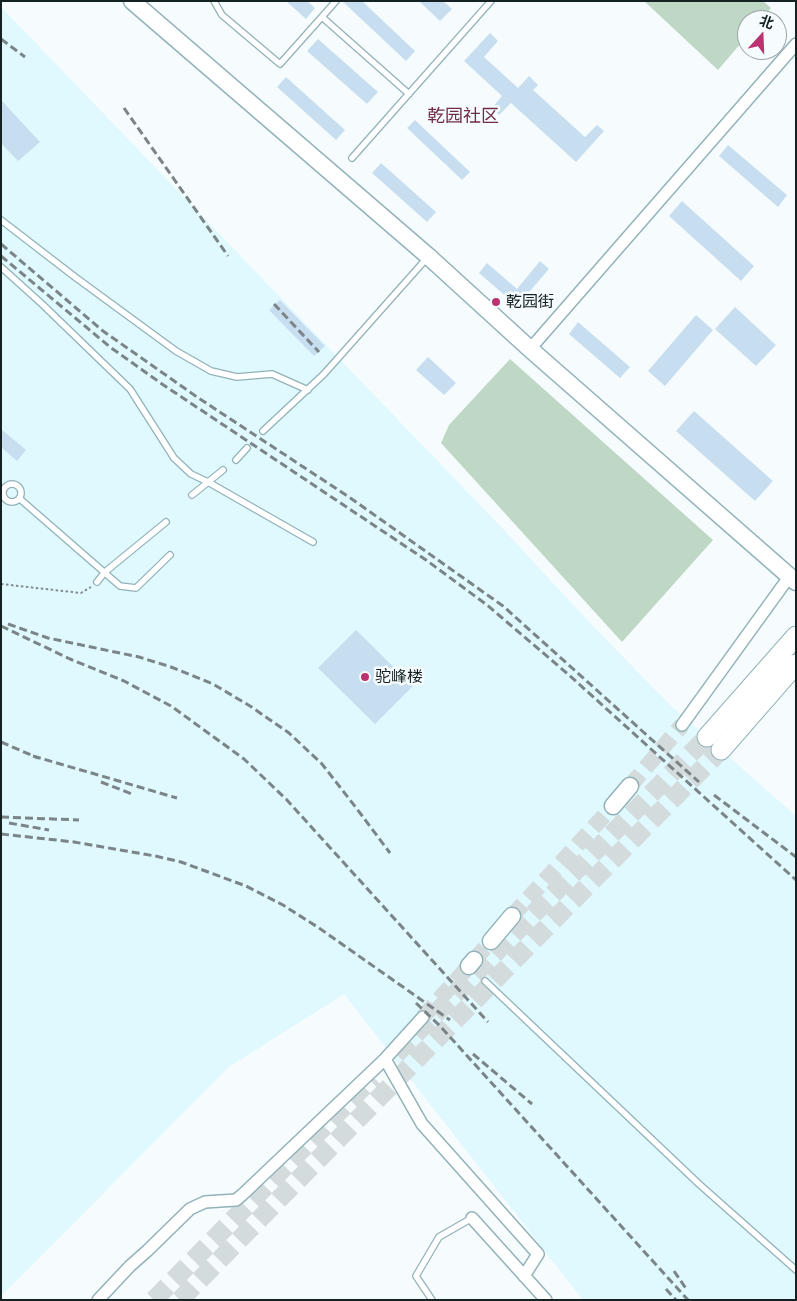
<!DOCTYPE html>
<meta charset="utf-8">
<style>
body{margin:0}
#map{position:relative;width:797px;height:1301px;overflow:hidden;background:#f6fcfe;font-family:Inter,"Noto Sans SC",sans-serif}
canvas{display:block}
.frame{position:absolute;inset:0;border:2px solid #152224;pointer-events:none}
.north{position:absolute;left:737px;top:10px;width:50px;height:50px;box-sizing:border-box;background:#f6fcfe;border:1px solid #9ca5a7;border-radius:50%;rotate:20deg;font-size:14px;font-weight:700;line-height:20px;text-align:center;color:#152224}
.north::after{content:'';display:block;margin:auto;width:18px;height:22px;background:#bb3371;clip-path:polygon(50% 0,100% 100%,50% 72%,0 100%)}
</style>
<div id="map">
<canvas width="797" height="1301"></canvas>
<div class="frame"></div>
<div class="north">北</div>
</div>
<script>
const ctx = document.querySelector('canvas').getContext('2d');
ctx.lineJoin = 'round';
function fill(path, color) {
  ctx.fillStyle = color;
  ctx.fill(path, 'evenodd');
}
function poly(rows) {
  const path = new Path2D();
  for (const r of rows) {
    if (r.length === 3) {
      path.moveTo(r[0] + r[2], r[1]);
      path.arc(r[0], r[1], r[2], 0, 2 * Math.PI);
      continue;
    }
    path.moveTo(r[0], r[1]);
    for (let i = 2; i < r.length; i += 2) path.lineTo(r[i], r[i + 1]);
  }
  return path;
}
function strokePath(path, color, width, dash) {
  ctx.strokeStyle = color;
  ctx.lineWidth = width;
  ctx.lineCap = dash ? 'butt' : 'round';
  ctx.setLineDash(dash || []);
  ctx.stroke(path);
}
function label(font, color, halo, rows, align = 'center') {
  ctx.font = font + ' Inter,"Noto Sans SC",sans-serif';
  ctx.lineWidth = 5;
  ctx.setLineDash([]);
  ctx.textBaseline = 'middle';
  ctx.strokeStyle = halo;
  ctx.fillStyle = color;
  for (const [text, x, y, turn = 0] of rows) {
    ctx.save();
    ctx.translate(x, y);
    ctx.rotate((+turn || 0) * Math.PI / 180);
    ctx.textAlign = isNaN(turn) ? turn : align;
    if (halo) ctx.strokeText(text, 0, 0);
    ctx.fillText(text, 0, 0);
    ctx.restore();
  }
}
fill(poly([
 [1,7,503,529,591,624,670,705,796,816,796,1300,583,1300,344,994,229,1067,1,1296]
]), '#dff9fe');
fill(poly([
 [644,1,763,1,771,8,761,20,747,20,747,36,718,70],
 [510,359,713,540,622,642,441,443,449,425]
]), '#bed8c5');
fill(poly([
 [286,1,307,1,315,8,306,19],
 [342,1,362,1,415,51,406,61],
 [419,1,443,1,452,9,440,21],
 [490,33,498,41,484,57,518,88,529,76,538,85,533,90,585,137,597,125,604,131,576,162,511,103,499,115,492,108,502,96,464,61],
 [318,39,378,92,367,104,307,51],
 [286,77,345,130,336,140,277,87],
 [1,100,40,142,18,161,1,143],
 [415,120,470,172,462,180,407,128],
 [728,145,787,195,778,207,719,156],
 [381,163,436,212,427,222,372,173],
 [682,201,754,266,741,281,669,216],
 [540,261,549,269,517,306,479,273,487,263,517,289],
 [280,300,325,346,314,356,269,310],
 [735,307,776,345,756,366,715,329],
 [696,315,713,330,665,386,648,371],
 [578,322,630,367,620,378,569,334],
 [428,357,456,383,444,395,416,370],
 [694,411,773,481,755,501,676,431],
 [1,429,26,450,17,461,1,447],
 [356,630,413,686,375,724,318,668]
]), '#c7def1');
strokePath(poly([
 [630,786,682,725],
 [512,916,613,806],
 [474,960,491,941],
 [423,1017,469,966]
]), '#d4dbdd', 16, [16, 8]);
strokePath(poly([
 [396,1054,707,737],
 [154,1300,373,1077],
 [180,1300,721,750]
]), '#d4dbdd', 19, [19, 9]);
const lane = poly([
 [214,1,222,15,280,64,336,1],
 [322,17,409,94],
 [352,158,491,1],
 [1,220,75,277,176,351,211,371,237,377,272,374,308,390],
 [1,267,42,304,130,389,174,458,191,474,208,482,313,542],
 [263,431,324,374,427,258],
 [236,460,247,448],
 [12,493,9],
 [192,495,223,470],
 [20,499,120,586,136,588,170,555],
 [97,582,105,572,166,522],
 [485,981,699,1184,796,1270],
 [432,1300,416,1276,439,1237,472,1218]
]);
const street = poly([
 [530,349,796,44],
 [682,725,789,577],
 [385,1059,422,1124,538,1254,524,1276],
 [472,1218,546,1300],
 [98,1300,130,1266,147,1251,190,1209,205,1202,236,1200,242,1195,385,1059,423,1017]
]);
const secondary = poly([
 [132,1,428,256,530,349,796,582],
 [613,806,630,786],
 [491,941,512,916],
 [469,966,474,960]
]);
const primary = poly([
 [707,737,796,636],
 [721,750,796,664]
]);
strokePath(lane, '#92b2b9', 8);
strokePath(street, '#92b2b9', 14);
strokePath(secondary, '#92b2b9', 19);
strokePath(primary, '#92b2b9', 21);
strokePath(poly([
 [1,584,81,593,91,587]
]), '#828c8e', 2, [2.5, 2.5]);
strokePath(lane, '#fff', 5.5);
strokePath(street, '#fff', 11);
strokePath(secondary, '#fff', 16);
strokePath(primary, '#fff', 19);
strokePath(poly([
 [1,39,25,57],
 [124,108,228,256],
 [1,244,103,331,197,397,349,497,503,606,699,782],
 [1,256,110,347,162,384,426,560,487,605,569,675,796,880],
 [274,304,319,352],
 [8,624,48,638,139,657,171,667,213,684,250,706,289,733,322,764,357,809,390,853],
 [1,626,70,659,124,681,171,706,244,759,286,799,488,1022],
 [1,742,38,758],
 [33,756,177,798],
 [101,782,132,794],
 [714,795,796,857],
 [1,817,79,820],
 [9,823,49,830],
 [1,834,74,842,155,856,181,862,246,886,283,905,319,928,450,1020],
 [416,1003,441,1027,688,1300],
 [473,1054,532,1104],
 [674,1271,687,1290],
 [666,1289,676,1300]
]), '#7b8486', 3, [8, 4]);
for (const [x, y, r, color] of [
 [496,302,5,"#bb3371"],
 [365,677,5,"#bb3371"]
]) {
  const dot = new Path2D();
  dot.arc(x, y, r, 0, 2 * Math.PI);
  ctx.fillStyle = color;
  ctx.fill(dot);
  strokePath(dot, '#f6fcfe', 2);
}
label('16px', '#152224', '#f6fcfe', [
 ["乾园街",506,302],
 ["驼峰楼",375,677]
], 'left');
label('18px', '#702c48', '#f6fcfe', [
 ["乾园社区",463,117]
]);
</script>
